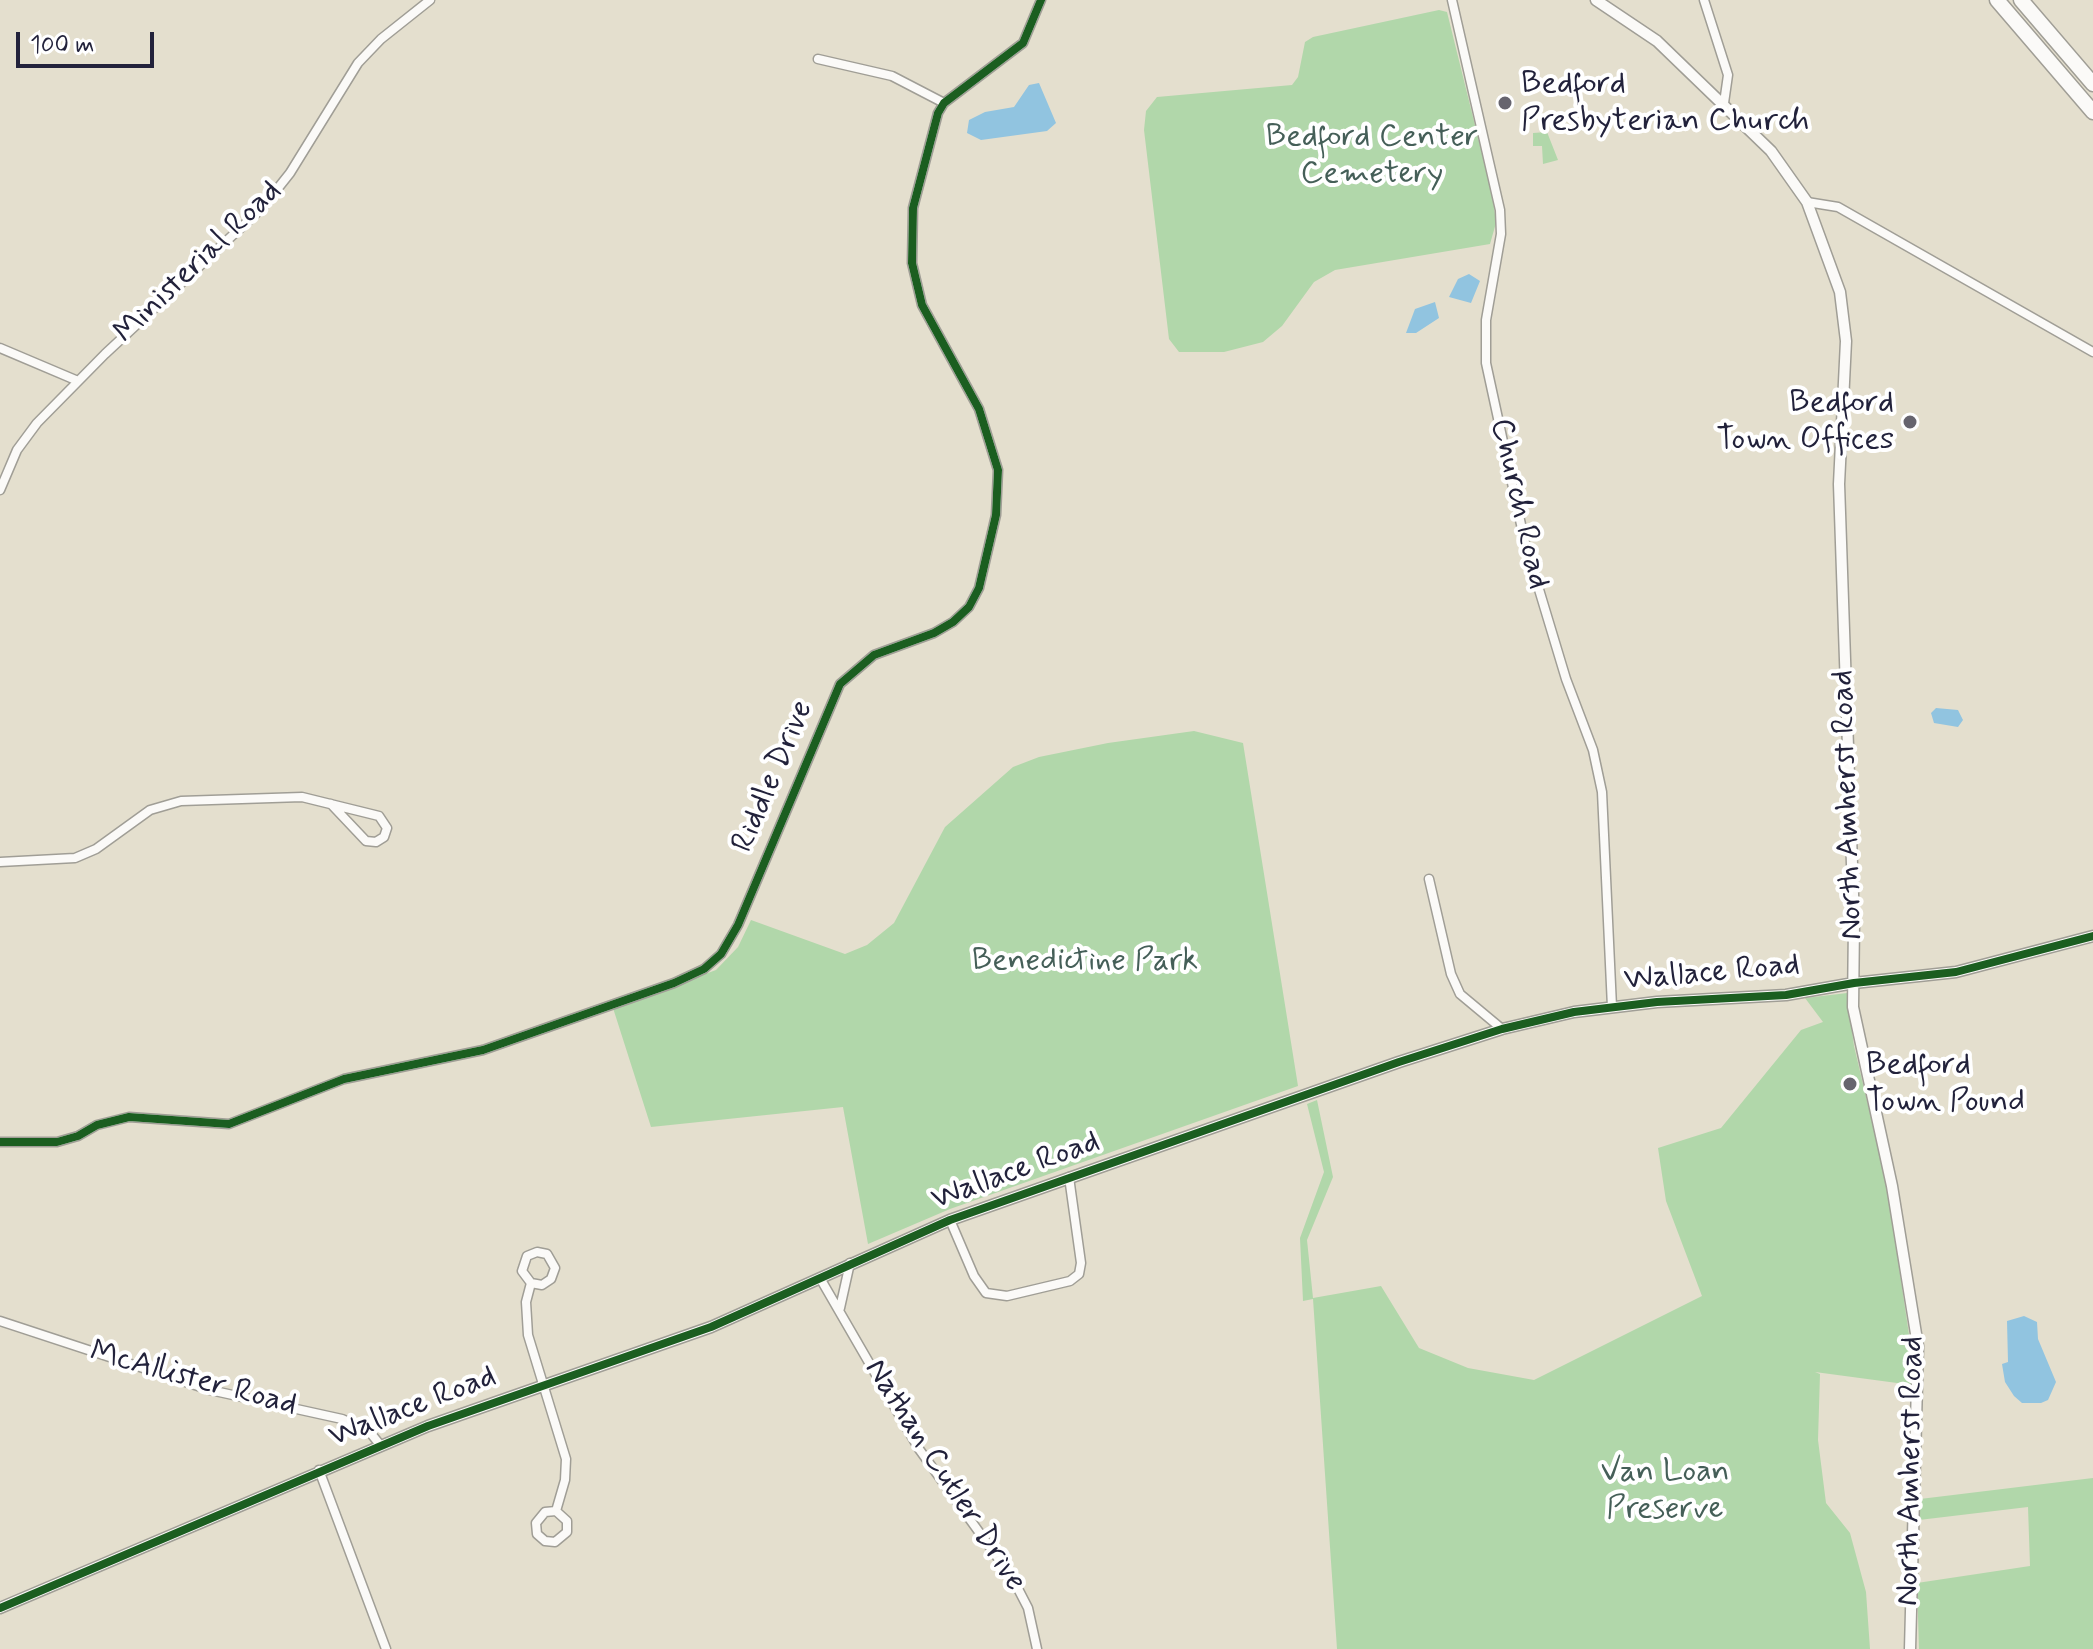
<!DOCTYPE html>
<style>
body{margin:0}
#map{position:relative;width:2093px;height:1649px;overflow:hidden;background:#e4dfce;font-family:Mynerve,sans-serif}
canvas{display:block}
.scale{position:absolute;left:16px;top:32px;width:138px;height:36px;box-sizing:border-box;border:4px solid #22223b;border-top:0;padding-left:10px;font-size:24px;line-height:28px;white-space:nowrap;color:#22223b;-webkit-text-stroke:6px #fff;paint-order:stroke}
</style>
<div id="map">
<canvas width="2093" height="1649"></canvas>
<div class="scale">100 m</div>
</div>
<script>
const ctx = document.querySelector('canvas').getContext('2d');
ctx.lineJoin = 'round';
function fill(path, color) {
  ctx.fillStyle = color;
  ctx.fill(path, 'evenodd');
}
function poly(rows) {
  const path = new Path2D();
  for (const r of rows) {
    path.moveTo(r[0], r[1]);
    for (let i = 2; i < r.length; i += 2) path.lineTo(r[i], r[i + 1]);
  }
  return path;
}
function strokePath(path, color, width, dash) {
  ctx.strokeStyle = color;
  ctx.lineWidth = width;
  ctx.lineCap = dash ? 'butt' : 'round';
  ctx.setLineDash(dash || []);
  ctx.stroke(path);
}
function label(font, color, halo, rows, align = 'center') {
  ctx.font = font + ' Mynerve,sans-serif';
  ctx.lineWidth = 8;
  ctx.setLineDash([]);
  ctx.textBaseline = 'middle';
  ctx.strokeStyle = halo;
  ctx.fillStyle = color;
  for (const [text, x, y, turn = 0] of rows) {
    ctx.save();
    ctx.translate(x, y);
    ctx.rotate((+turn || 0) * Math.PI / 180);
    ctx.textAlign = isNaN(turn) ? turn : align;
    if (halo) ctx.strokeText(text, 0, 0);
    ctx.fillText(text, 0, 0);
    ctx.restore();
  }
}
fill(poly([
 [1439,10,1447,12,1493,198,1496,223,1490,244,1335,270,1314,282,1282,326,1263,342,1224,352,1179,352,1169,339,1144,130,1146,111,1157,97,1292,85,1298,77,1305,42,1313,37],
 [1547,132,1558,160,1543,164,1542,146,1533,146,1533,133],
 [1194,731,1243,743,1298,1086,950,1209,868,1244,843,1107,651,1127,613,1008,716,970,738,947,751,920,845,954,867,945,894,923,945,827,1013,767,1039,757,1108,743],
 [1847,993,1854,1046,1887,1185,1912,1355,1912,1385,1815,1372,1820,1374,1818,1440,1826,1503,1850,1533,1866,1592,1870,1649,1337,1649,1313,1299,1303,1301,1300,1238,1324,1172,1307,1104,1317,1100,1333,1177,1307,1240,1313,1298,1381,1286,1419,1348,1468,1368,1534,1380,1702,1296,1666,1201,1658,1148,1721,1128,1801,1030,1823,1022,1805,998],
 [2093,1478,2093,1649,1919,1649,1917,1583,2030,1566,2028,1507,1919,1520,1920,1499]
]), '#b1d7aa');
fill(poly([
 [1039,83,1056,123,1047,131,981,140,967,133,969,120,985,112,1014,107,1029,85],
 [1469,274,1480,281,1471,303,1449,297,1458,279],
 [1435,302,1439,318,1416,333,1406,333,1415,309],
 [1936,708,1958,710,1963,720,1958,727,1934,723,1931,713],
 [2024,1316,2037,1322,2038,1339,2056,1382,2048,1400,2041,1403,2022,1403,2014,1396,2005,1382,2002,1364,2008,1362,2007,1321]
]), '#91c4e0');
const minor = poly([
 [1452,0,1500,210,1501,234,1486,320,1486,363,1525,543,1566,679,1593,750,1602,792,1612,1007],
 [1704,0,1728,75,1724,103],
 [818,59,892,76,944,103],
 [1807,202,1838,207,2093,352],
 [0,348,78,381],
 [0,490,17,450,37,423,105,354,263,207,290,173,358,63,381,39,430,0],
 [0,862,75,858,96,849,150,810,181,801,302,797,379,816,387,828,384,837,376,842,366,841,331,804],
 [1429,879,1451,974,1460,994,1502,1029],
 [0,1142,57,1142,78,1136,97,1125,129,1117,229,1124,344,1079,483,1050,674,983,704,969,721,954,738,925,840,684,874,655,934,633,953,622,969,607,979,588,996,515,998,470,979,409,922,305,912,263,913,208,938,113,944,103,1023,43,1041,0],
 [950,1220,974,1276,986,1293,1007,1296,1070,1281,1079,1274,1081,1263,1069,1177],
 [820,1278,919,1449,1013,1579,1028,1608,1037,1649],
 [531,1283,542,1285,551,1279,555,1268,547,1254,537,1252,527,1256,522,1271,531,1283,526,1302,528,1335,566,1459,565,1480,556,1511,545,1512,536,1523,537,1534,545,1541,555,1542,567,1532,567,1521,556,1511],
 [840,1308,850,1263],
 [0,1321,210,1390,342,1419,369,1431,381,1446],
 [319,1470,386,1649]
]);
const tertiary = poly([
 [1596,0,1657,41,1771,151,1807,202,1840,292,1846,341,1839,484,1854,923,1853,1007,1892,1186,1918,1346,1910,1649],
 [0,1608,428,1426,711,1327,950,1220,1399,1062,1502,1029,1574,1012,1657,1002,1786,995,1854,983,1956,972,2093,936]
]);
const trunk = poly([
 [1997,0,2093,112],
 [2021,0,2093,84]
]);
strokePath(minor, '#a09e96', 11);
strokePath(tertiary, '#a09e96', 13);
strokePath(trunk, '#a09e96', 17);
strokePath(minor, '#fbfaf8', 8);
strokePath(tertiary, '#fbfaf8', 10);
strokePath(trunk, '#fbfaf8', 14);
strokePath(poly([
 [0,1142,57,1142,78,1136,97,1125,129,1117,229,1124,344,1079,483,1050,674,983,704,969,721,954,738,925,840,684,874,655,934,633,953,622,969,607,979,588,996,515,998,470,979,409,922,305,912,263,913,208,938,113,944,103,1023,43,1041,0],
 [0,1608,428,1426,711,1327,950,1220,1399,1062,1502,1029,1574,1012,1657,1002,1786,995,1854,983,1956,972,2093,936]
]), '#1b5e20', 8);
for (const [x, y, r, color] of [
 [1505,103,8,"#66646e"],
 [1910,422,8,"#66646e"],
 [1850,1084,8,"#66646e"]
]) {
  const dot = new Path2D();
  dot.arc(x, y, r, 0, 2 * Math.PI);
  ctx.fillStyle = color;
  ctx.fill(dot);
  strokePath(dot, '#fff', 3);
}
label('32px', '#22223b', '#fff', [
 ["Bedford",1521,85],
 ["Presbyterian Church",1521,122],
 ["Bedford",1894,404,"right"],
 ["Town Offices",1894,441,"right"],
 ["Bedford",1866,1066],
 ["Town Pound",1866,1103]
], 'left');
label('32px', '#455f58', '#fff', [
 ["Bedford Center",1372,138],
 ["Cemetery",1372,175],
 ["Benedictine Park",1085,962],
 ["Van Loan",1665,1473],
 ["Preserve",1665,1510]
]);
label('32px', '#22223b', '#fff', [
 ["Ministerial Road",199,263,-44],
 ["Church Road",1518,504,77],
 ["Riddle Drive",774,777,-67],
 ["North Amherst Road",1849,805,-92],
 ["Wallace Road",1712,974,-5],
 ["Wallace Road",1016,1172,-20],
 ["McAllister Road",193,1380,15],
 ["Wallace Road",413,1408,-21],
 ["North Amherst Road",1912,1471,-89],
 ["Nathan Cutler Drive",944,1476,57]
]);
</script>
